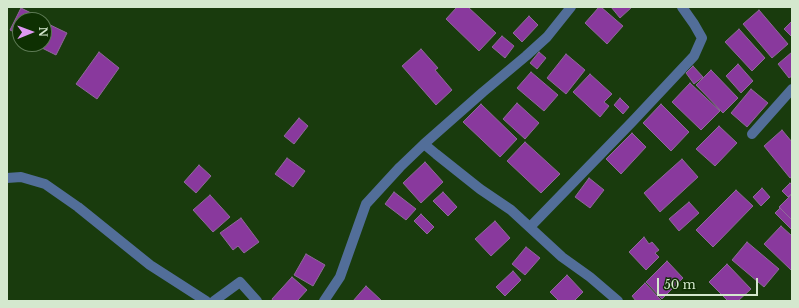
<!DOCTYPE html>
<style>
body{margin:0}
#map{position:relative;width:799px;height:308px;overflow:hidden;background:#193b0d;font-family:"Libre Baskerville",serif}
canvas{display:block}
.frame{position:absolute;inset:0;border:8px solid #d4e8ce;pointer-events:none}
.north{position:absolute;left:12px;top:12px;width:40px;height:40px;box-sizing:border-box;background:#0e3002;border:1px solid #5d7a54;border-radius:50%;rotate:89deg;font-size:11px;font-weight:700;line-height:16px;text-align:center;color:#d4e8ce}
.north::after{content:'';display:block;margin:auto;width:14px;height:18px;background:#df98f2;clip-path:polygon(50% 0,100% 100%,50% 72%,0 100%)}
.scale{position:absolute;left:657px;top:278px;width:101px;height:18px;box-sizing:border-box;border:2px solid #d4e8ce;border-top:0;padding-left:5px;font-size:12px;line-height:14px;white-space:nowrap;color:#d4e8ce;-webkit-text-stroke:3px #0e3002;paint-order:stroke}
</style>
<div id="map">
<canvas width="799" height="308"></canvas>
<div class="frame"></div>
<div class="north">N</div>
<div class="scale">50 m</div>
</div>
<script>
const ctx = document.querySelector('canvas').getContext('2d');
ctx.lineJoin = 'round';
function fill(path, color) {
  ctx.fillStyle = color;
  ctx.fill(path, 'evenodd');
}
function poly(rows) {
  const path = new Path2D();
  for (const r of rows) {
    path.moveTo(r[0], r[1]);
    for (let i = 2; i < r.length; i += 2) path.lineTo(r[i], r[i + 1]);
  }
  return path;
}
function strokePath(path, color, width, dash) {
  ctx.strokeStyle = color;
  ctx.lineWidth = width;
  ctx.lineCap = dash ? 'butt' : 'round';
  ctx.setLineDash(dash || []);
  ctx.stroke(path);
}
const building = poly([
 [457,7,468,7,496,33,479,51,446,19,457,7],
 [599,7,601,7,623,26,607,44,585,23,599,7],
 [611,7,632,7,620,18,611,7],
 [21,8,39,17,38,20,20,20,20,35,10,30,21,8],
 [759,10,788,44,772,58,743,24,759,10],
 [529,16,538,25,522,42,513,33,529,16],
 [792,21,792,37,784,29,792,21],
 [44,22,67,33,56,55,34,44,44,44,44,22],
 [739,29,765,58,752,71,725,42,739,29],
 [502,36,514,46,505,58,492,47,502,36],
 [421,49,438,68,435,70,452,90,436,105,402,66,421,49],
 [99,52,119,68,97,99,76,84,99,52],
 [539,52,546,58,537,69,530,63,539,52],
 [792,52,792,76,789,78,778,64,792,52],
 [566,54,585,70,566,94,547,78,566,54],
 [738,64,753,81,741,93,726,76,738,64],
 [693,66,703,77,694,84,686,73,693,66],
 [711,70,738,98,723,113,696,85,711,70],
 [531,72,558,95,544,111,517,88,531,72],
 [590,74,612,94,604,102,609,106,600,117,573,92,590,74],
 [690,83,720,111,701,130,672,102,690,83],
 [751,89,768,103,747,127,731,113,751,89],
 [620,98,629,107,623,114,614,105,620,98],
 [517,103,539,123,525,139,503,119,517,103],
 [481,104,517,139,500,157,463,122,481,104],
 [661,104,689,132,671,151,643,123,661,104],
 [299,118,308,126,294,144,284,136,299,118],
 [719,126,737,143,715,166,696,149,719,126],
 [782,130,792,142,792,177,790,178,764,146,782,130],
 [632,133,646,147,621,174,606,159,632,133],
 [525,142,560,174,541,193,507,161,525,142],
 [287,158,305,171,293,187,275,174,287,158],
 [682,159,698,177,660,212,644,193,682,159],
 [425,162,443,182,421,203,403,183,425,162],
 [199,165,211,176,196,193,184,182,199,165],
 [589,178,604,190,590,208,575,197,589,178],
 [790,183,792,185,792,193,788,197,782,191,790,183],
 [762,188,770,197,761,206,753,197,762,188],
 [736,190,753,206,713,247,696,230,736,190],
 [394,192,416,209,406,220,385,204,394,192],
 [443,192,457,207,448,216,433,201,443,192],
 [792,194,792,220,779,207,792,194],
 [210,195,230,217,213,232,193,210,210,195],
 [689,202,699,213,679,231,669,219,689,202],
 [780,208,792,220,792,230,775,213,780,208],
 [421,214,434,227,427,234,414,221,421,214],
 [241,218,259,242,244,253,238,246,233,250,220,233,241,218],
 [495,221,510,238,491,256,475,239,495,221],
 [781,226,792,236,792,269,791,270,764,244,781,226],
 [644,237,649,244,652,242,659,250,655,253,659,257,646,270,629,252,644,237],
 [747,242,779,269,764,287,732,260,747,242],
 [526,247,540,258,525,275,512,264,526,247],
 [306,254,325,265,313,286,294,275,306,254],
 [667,261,683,278,662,299,646,282,667,261],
 [727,264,751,289,738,301,728,301,709,282,727,264],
 [513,271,521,280,505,296,496,287,513,271],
 [567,275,583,292,574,301,559,301,550,292,567,275],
 [292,277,307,290,297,301,273,301,272,299,292,277],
 [645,283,661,300,660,301,636,301,632,296,645,283],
 [366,286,382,301,353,301,366,286]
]);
fill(building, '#89399d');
strokePath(building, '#8f6a99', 1);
strokePath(poly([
 [752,134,792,89],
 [424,144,436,154,480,189,511,210,562,257,590,277,618,301],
 [7,178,21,177,45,184,78,207,150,265,206,301],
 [530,227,632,122,694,56,702,38,694,24,682,7],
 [214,301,240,282,257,301],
 [324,301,340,277,366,204,400,167,424,144,483,92,526,56,547,37,571,7]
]), '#526e99', 10);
</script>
